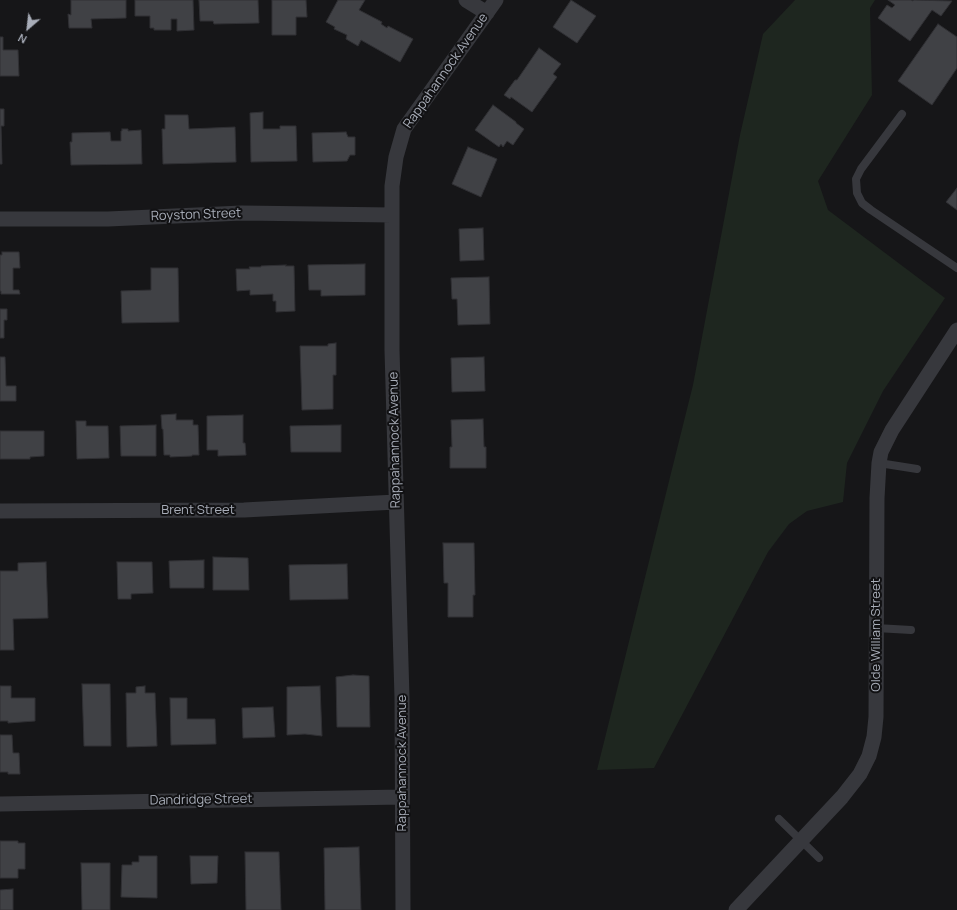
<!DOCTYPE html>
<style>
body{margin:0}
#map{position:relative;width:957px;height:910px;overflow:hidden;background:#161618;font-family:Manrope,sans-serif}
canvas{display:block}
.north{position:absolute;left:8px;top:8px;width:40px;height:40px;-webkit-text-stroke:3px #111113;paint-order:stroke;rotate:208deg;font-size:11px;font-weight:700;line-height:16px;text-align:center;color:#a8adb8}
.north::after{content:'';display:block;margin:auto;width:14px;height:18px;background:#a8adb8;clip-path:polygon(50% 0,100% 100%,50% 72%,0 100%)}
</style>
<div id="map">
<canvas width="957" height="910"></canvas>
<div class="north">N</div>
</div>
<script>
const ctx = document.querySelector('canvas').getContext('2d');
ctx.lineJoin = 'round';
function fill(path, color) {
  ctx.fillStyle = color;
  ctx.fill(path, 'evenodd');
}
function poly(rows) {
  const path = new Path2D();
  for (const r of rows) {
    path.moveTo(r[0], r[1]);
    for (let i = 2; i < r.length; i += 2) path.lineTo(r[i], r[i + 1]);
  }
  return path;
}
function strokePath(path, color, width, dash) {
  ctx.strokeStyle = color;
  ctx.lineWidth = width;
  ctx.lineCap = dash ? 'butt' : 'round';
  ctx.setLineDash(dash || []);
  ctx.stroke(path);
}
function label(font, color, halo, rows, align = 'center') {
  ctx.font = font + ' Manrope,sans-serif';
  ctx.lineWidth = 4;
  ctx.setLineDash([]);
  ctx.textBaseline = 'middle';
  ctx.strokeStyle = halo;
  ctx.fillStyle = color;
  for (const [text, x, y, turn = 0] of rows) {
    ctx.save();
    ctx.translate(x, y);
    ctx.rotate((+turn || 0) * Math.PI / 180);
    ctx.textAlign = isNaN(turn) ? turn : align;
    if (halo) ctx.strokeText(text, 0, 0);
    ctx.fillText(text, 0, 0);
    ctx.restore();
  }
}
fill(poly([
 [795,0,875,0,870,8,872,95,818,181,828,210,945,298,883,391,847,463,843,502,807,511,789,524,768,552,654,768,597,770,693,385,740,135,763,34]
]), '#1e261f');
const building = poly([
 [71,0,126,0,126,18,91,19,92,28,69,28,68,14,71,15,71,0],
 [135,0,193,0,194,30,177,31,177,19,171,19,171,30,154,30,154,28,150,28,150,16,135,16,135,0],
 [199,0,258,0,259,23,214,24,213,21,200,21,199,0],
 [272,0,306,0,307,17,296,17,296,35,272,35,272,0],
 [338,0,365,0,359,10,382,22,381,24,387,28,388,26,413,39,400,62,361,40,358,46,346,39,347,35,334,29,335,27,326,22,338,0],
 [571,0,596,16,577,43,553,27,571,0],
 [888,0,911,0,913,1,914,0,952,1,941,16,932,10,910,41,878,18,887,5,892,8,895,5,888,0],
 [938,24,957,37,957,68,932,105,898,81,938,24],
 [0,37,3,37,3,50,18,50,19,76,0,76,0,37],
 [539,48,561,64,553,74,557,77,532,112,511,97,510,99,504,95,515,80,517,80,539,48],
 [493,105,516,122,516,123,524,129,513,145,507,141,503,147,501,144,499,147,475,130,493,105],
 [0,109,4,109,4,126,1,126,2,164,0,164,0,109],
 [263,112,263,129,280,129,280,126,296,126,297,161,251,162,250,113,263,112],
 [165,115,188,115,189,129,235,127,236,162,163,164,162,129,165,129,165,115],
 [122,129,128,129,128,131,141,130,142,164,71,165,70,142,72,142,72,133,110,132,111,141,121,141,121,131,122,131,122,129],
 [346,132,348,137,355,137,355,155,350,155,347,161,313,162,312,133,346,132],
 [468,147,497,159,481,197,452,184,468,147],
 [957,188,957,210,946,202,957,188],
 [483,228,484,260,460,261,459,229,483,228],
 [2,252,19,252,20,268,13,268,13,290,19,290,20,294,1,294,1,291,0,291,0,255,2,255,2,252],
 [365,264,365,295,321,296,321,290,309,290,308,265,365,264],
 [286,265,285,266,294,266,295,311,276,312,276,301,273,301,273,294,250,295,250,290,237,291,236,269,250,269,249,267,261,267,261,266,286,265],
 [151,268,178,268,179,322,122,323,121,291,151,290,151,268],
 [489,277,490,324,458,325,457,299,452,299,451,278,489,277],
 [0,309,7,309,7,320,4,320,4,338,0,338,0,309],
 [336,343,336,375,333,375,333,409,302,410,300,346,328,346,328,344,336,343],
 [0,357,5,357,6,386,16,386,16,401,0,401,0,357],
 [484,357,485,391,452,392,451,358,484,357],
 [176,414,176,420,193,420,193,425,198,425,199,455,192,455,192,456,170,457,170,455,164,455,163,429,162,429,161,415,176,414],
 [243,415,243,443,245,443,246,455,218,456,218,450,207,450,207,416,243,415],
 [483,419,484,447,486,447,486,468,450,468,450,447,452,447,451,420,483,419],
 [76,421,86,421,86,426,108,426,109,458,77,459,76,421],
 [156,425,156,456,121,456,120,426,156,425],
 [341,425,341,452,291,452,290,426,341,425],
 [0,431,44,431,44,456,30,457,30,459,0,459,0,431],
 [443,543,474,543,475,595,473,595,473,617,448,617,448,583,444,583,443,543],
 [213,557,248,558,249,590,213,590,213,557],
 [204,560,204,588,170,588,169,561,204,560],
 [46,562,48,618,13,619,14,650,0,650,0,571,18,571,18,563,46,562],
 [117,562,152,562,153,593,131,594,131,599,118,599,117,562],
 [347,564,348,599,290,600,289,565,347,564],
 [353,675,369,676,370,727,337,727,336,677,353,675],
 [82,684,110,684,111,746,84,746,82,684],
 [0,686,11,686,11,698,35,698,35,721,8,723,8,721,0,721,0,686],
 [145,686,145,693,155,693,157,746,127,747,126,693,136,693,136,687,145,686],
 [320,686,322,736,305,734,287,735,287,687,320,686],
 [170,698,187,698,187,719,215,719,216,744,171,745,170,698],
 [273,707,275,737,243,738,242,708,273,707],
 [0,735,12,735,13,753,19,753,20,774,8,774,8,772,0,772,0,735],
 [0,841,18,841,18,843,25,843,25,869,18,869,18,878,0,878,0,841],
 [359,847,361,910,325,910,324,848,359,847],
 [245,852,279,852,281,910,246,910,245,852],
 [139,856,157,856,157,898,121,897,122,865,132,865,132,862,139,862,139,856],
 [190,856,218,856,217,883,191,884,190,856],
 [81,863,110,863,110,910,82,910,81,863],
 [13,889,13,910,0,910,0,890,13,889]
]);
fill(building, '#404145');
strokePath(building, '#303034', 1);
strokePath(poly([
 [902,114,861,169,856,179,857,193,862,203,871,210,957,268],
 [879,463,917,469],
 [876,628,911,630],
 [779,819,819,858]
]), '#37383d', 8);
strokePath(poly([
 [466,0,487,13],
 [0,219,108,219,242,213,392,215],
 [0,511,244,510,396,502],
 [0,804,402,797],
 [403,910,402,698,392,350,392,186,396,157,404,129,496,0],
 [736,910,842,797,860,774,869,756,874,737,876,717,877,498,879,463,881,452,892,430,957,330]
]), '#37383d', 15);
label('13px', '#a8adb8', '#111113', [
 ["Rappahannock Avenue",446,71,-55],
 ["Royston Street",196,215,-2],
 ["Rappahannock Avenue",395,440,-91],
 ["Brent Street",198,510],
 ["Olde William Street",876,635,-90],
 ["Rappahannock Avenue",402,763,-90],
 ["Dandridge Street",201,800,-1]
]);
</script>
